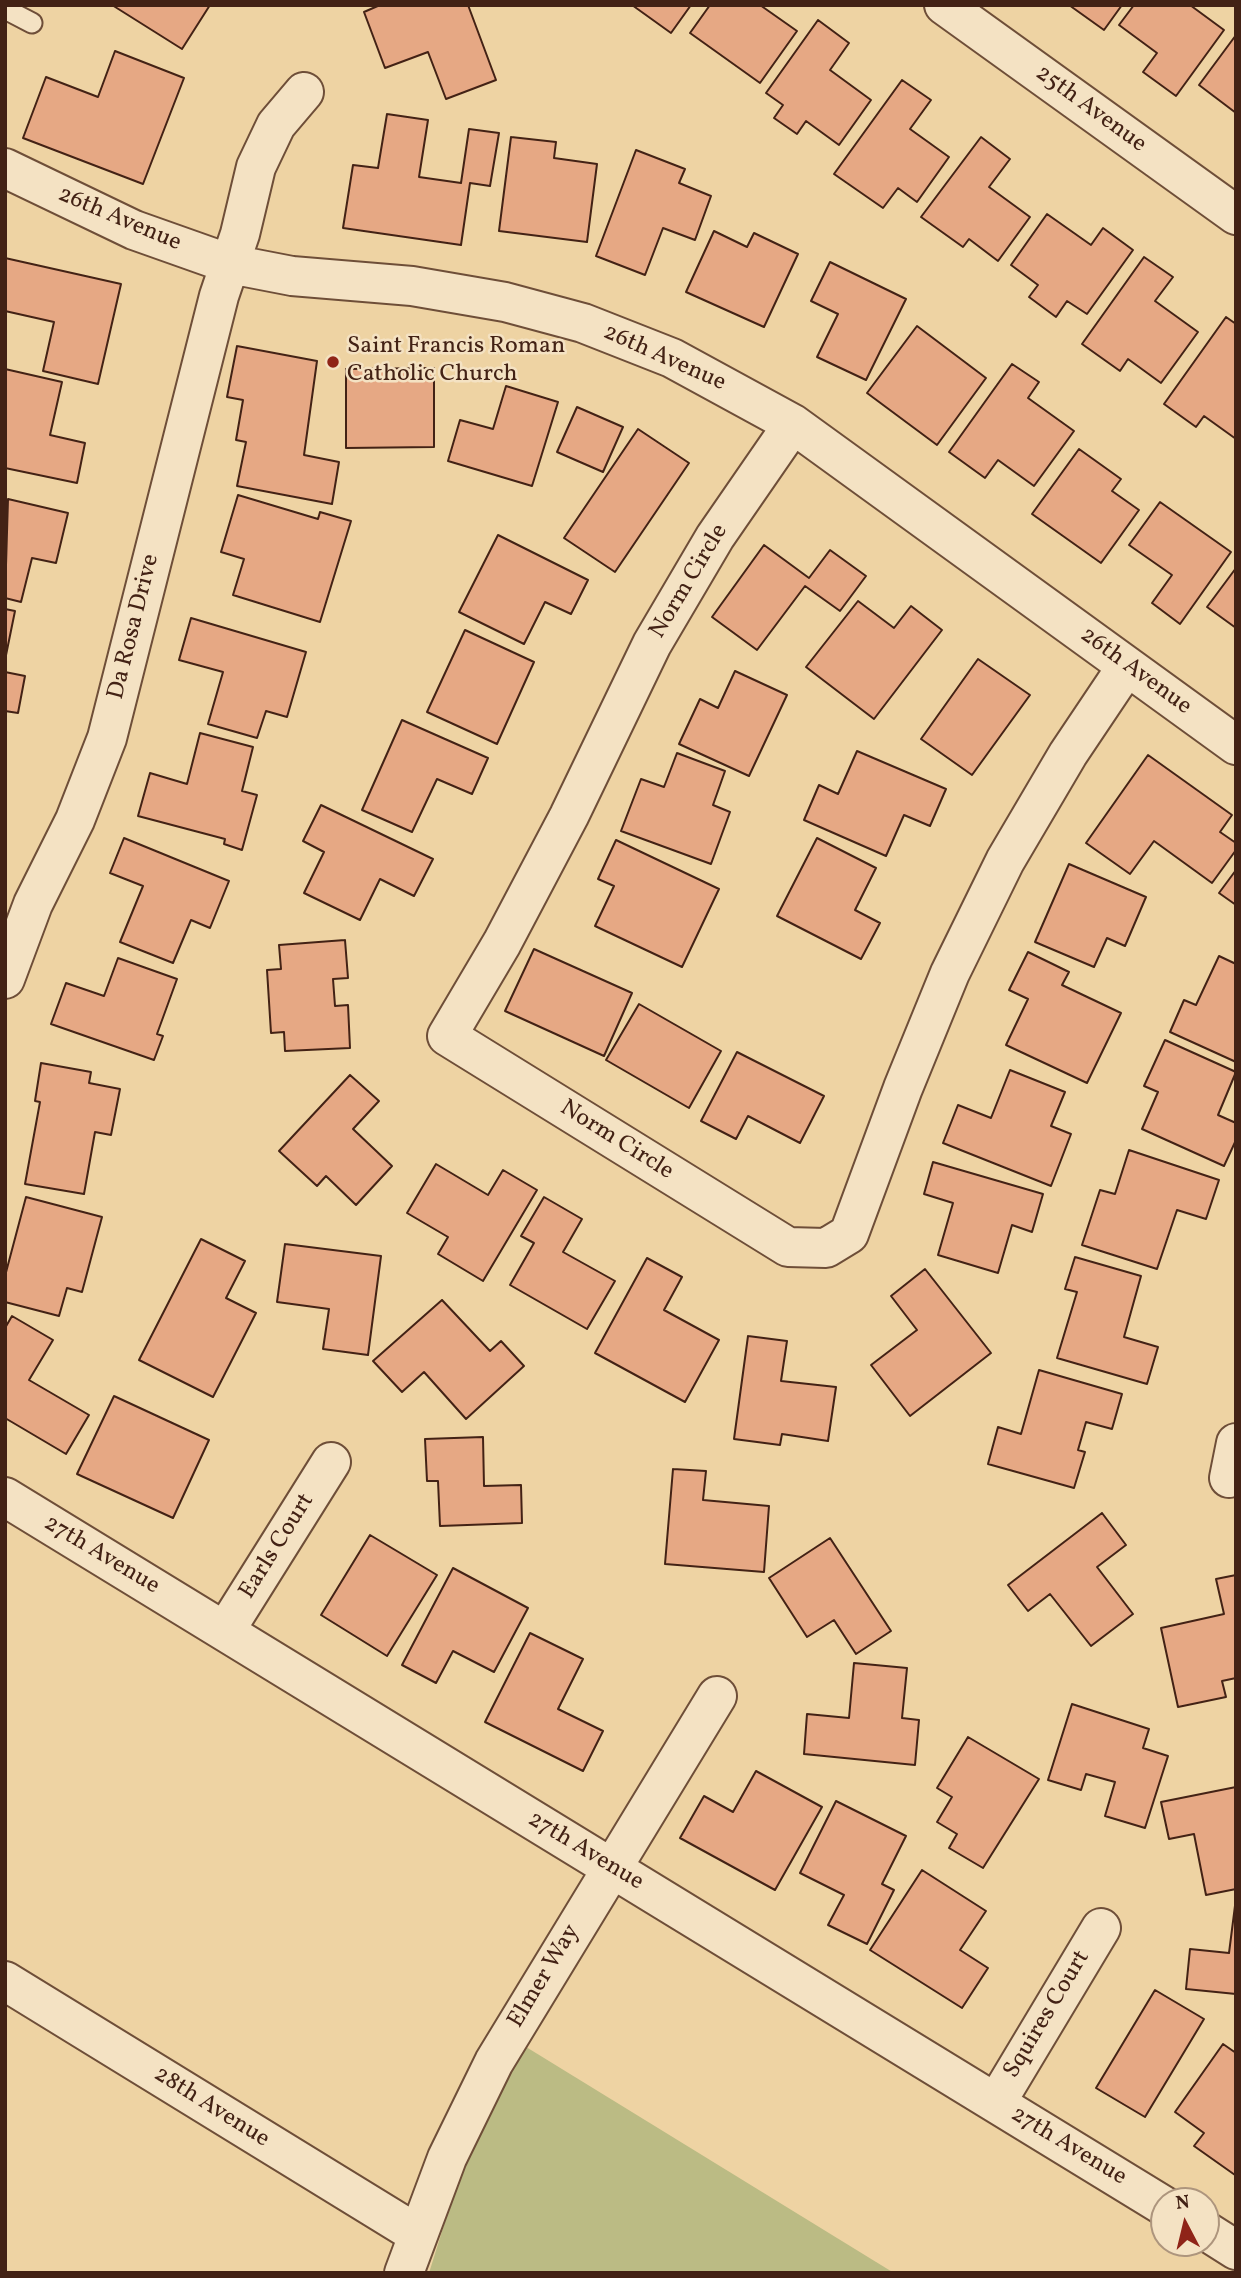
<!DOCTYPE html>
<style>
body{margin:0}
#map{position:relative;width:1241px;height:2278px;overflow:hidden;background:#eed3a3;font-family:Vollkorn,serif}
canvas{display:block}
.frame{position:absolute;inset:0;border:7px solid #432215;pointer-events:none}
.north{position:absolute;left:1150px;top:2187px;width:70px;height:70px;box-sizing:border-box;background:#f4e2c3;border:2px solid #ad957d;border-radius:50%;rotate:353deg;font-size:19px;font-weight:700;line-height:28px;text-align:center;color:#432215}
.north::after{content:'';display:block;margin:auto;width:24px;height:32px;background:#8f2418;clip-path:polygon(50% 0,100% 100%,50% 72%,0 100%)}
</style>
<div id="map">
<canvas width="1241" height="2278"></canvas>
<div class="frame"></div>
<div class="north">N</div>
</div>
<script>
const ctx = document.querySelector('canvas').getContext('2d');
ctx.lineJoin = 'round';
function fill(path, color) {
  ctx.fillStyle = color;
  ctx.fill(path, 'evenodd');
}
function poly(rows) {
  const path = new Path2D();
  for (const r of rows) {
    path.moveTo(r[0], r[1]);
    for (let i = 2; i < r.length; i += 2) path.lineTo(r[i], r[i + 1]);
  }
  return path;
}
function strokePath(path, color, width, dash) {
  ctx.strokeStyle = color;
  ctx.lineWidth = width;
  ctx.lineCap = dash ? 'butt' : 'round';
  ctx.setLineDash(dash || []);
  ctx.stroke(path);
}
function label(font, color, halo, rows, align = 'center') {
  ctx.font = font + ' Vollkorn,serif';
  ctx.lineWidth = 5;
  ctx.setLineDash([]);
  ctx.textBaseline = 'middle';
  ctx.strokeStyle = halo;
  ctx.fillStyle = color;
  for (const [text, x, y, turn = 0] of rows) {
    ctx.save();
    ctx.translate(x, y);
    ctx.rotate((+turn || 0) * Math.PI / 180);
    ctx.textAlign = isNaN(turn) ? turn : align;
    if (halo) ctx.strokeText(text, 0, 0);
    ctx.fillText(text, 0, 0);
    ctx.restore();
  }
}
fill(poly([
 [518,2042,894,2273,429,2273,453,2196]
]), '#bbbb84');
const building = poly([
 [112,5,210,5,182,49,112,5],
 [380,5,468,5,496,80,446,99,428,52,385,68,364,12,380,5],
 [632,5,691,5,671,33,632,5],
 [710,5,760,5,797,31,760,83,690,33,710,5],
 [1069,5,1122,5,1104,30,1069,5],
 [1134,5,1190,5,1224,30,1176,96,1143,72,1157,53,1119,25,1134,5],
 [818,20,849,43,830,70,871,100,839,145,806,121,797,134,774,118,783,105,766,93,818,20],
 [1236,35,1236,113,1199,85,1236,35],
 [115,51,184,78,143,184,23,138,46,77,98,97,115,51],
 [902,80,931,100,910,129,949,157,917,202,898,188,883,208,834,174,902,80],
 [387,114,428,120,419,177,461,183,469,129,499,133,490,186,470,183,461,245,343,228,353,165,378,168,387,114],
 [511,137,556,142,554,158,597,164,587,242,499,231,511,137],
 [981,137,1010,159,989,187,1030,217,998,261,969,239,963,247,921,217,981,137],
 [636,150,685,169,679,183,711,196,695,240,663,228,645,275,596,256,636,150],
 [1047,214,1091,245,1103,228,1133,250,1087,314,1067,301,1056,317,1029,297,1038,285,1011,265,1047,214],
 [714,231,747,247,754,233,798,254,764,327,686,292,714,231],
 [1144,257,1173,277,1155,301,1198,332,1161,383,1128,359,1120,371,1082,344,1144,257],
 [5,258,121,284,98,384,43,371,54,322,5,311,5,258],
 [830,262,906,299,866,380,817,357,838,314,811,301,830,262],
 [1226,317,1236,324,1236,439,1204,416,1196,427,1164,404,1226,317],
 [917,326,986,378,937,445,867,393,917,326],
 [237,346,317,361,304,455,339,462,332,504,237,486,246,442,236,440,243,400,227,397,237,346],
 [1012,364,1039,382,1028,398,1074,431,1034,486,998,460,985,478,949,452,1012,364],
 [434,368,434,447,346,448,346,369,434,368],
 [5,369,62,382,50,435,85,443,77,483,5,468,5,369],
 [506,386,558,402,532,486,448,461,460,420,493,429,506,386],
 [577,407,623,427,603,472,557,452,577,407],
 [638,429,689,463,615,572,564,538,638,429],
 [1079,449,1121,479,1112,491,1139,510,1101,563,1032,514,1079,449],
 [238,495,318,519,320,512,351,521,320,622,233,595,244,559,221,552,238,495],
 [8,499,68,513,56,563,32,558,21,602,5,598,8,499],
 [1160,502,1231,552,1180,624,1152,603,1172,575,1129,545,1160,502],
 [498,535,588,580,571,614,545,602,524,644,459,612,498,535],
 [764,545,809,578,830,550,866,576,840,611,805,586,757,650,712,617,764,545],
 [1236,568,1236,628,1207,607,1236,568],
 [858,601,894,628,911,606,942,630,874,719,806,667,858,601],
 [5,609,15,611,5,660,5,609],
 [191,618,306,652,287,717,266,711,257,738,208,724,223,672,179,660,191,618],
 [465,630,534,662,497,744,427,712,465,630],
 [978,659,1030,695,972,775,921,739,978,659],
 [735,671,787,695,749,776,679,744,700,699,718,708,735,671],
 [5,672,25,676,18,713,5,711,5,672],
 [402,720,488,758,472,794,437,779,412,832,362,810,402,720],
 [200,733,253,747,242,791,257,795,242,850,224,844,225,839,138,816,150,773,187,784,200,733],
 [857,751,946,789,930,826,904,815,886,856,804,820,819,785,838,794,857,751],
 [677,753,725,771,713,805,730,812,711,864,621,831,641,779,664,787,677,753],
 [1148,755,1232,815,1220,832,1236,843,1236,850,1212,883,1154,841,1130,874,1086,843,1148,755],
 [321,805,433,859,414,896,380,879,360,920,304,893,324,852,303,841,321,805],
 [124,838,229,881,210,928,191,920,173,963,120,942,143,886,110,873,124,838],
 [817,838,876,868,855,910,880,923,861,959,777,916,817,838],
 [616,840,719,889,682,967,595,926,614,886,598,879,616,840],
 [1069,864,1146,897,1125,946,1107,938,1094,967,1035,942,1069,864],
 [1236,870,1236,905,1219,893,1236,870],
 [345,940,348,978,333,979,335,1006,348,1005,350,1048,285,1051,284,1032,271,1033,267,970,281,969,279,945,345,940],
 [534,949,632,993,604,1056,505,1011,534,949],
 [1028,952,1069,972,1062,985,1121,1013,1087,1083,1006,1045,1028,999,1009,990,1028,952],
 [1219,956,1236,964,1236,1062,1170,1032,1184,1000,1196,1005,1219,956],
 [118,958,177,979,157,1034,163,1036,154,1060,51,1024,66,983,104,996,118,958],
 [639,1004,721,1051,689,1108,606,1060,639,1004],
 [1165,1040,1236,1072,1218,1115,1236,1123,1236,1140,1224,1166,1142,1129,1158,1092,1144,1086,1165,1040],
 [737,1052,824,1096,800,1143,748,1116,736,1139,701,1121,737,1052],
 [41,1063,91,1072,89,1083,120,1089,111,1135,95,1132,84,1194,25,1184,40,1102,35,1101,41,1063],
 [1010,1070,1065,1092,1051,1126,1071,1134,1051,1186,943,1143,958,1105,991,1118,1010,1070],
 [350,1075,379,1101,353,1129,392,1166,356,1205,326,1176,317,1186,279,1151,350,1075],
 [1129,1150,1219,1180,1206,1219,1177,1210,1157,1269,1082,1245,1100,1190,1115,1194,1129,1150],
 [933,1162,1043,1194,1032,1232,1012,1225,998,1273,938,1255,953,1203,924,1194,933,1162],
 [436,1164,488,1195,503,1170,537,1190,483,1281,438,1254,448,1237,407,1213,436,1164],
 [26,1197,102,1217,82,1292,67,1288,59,1316,5,1302,5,1276,26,1197],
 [544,1197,582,1219,563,1252,615,1281,587,1329,510,1285,534,1243,521,1236,544,1197],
 [201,1239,245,1261,226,1298,256,1313,213,1397,139,1360,201,1239],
 [285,1244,381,1256,368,1355,323,1349,329,1309,277,1302,285,1244],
 [1075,1257,1141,1276,1124,1337,1158,1347,1147,1384,1057,1358,1077,1292,1065,1289,1075,1257],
 [647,1258,682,1277,664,1310,719,1340,685,1402,595,1353,647,1258],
 [925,1269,991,1353,910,1416,871,1365,917,1330,891,1296,925,1269],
 [442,1300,490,1351,501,1341,524,1366,466,1419,424,1372,402,1392,373,1361,442,1300],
 [12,1316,53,1340,29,1380,89,1415,66,1454,5,1418,5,1328,12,1316],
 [748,1336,787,1341,781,1381,836,1387,828,1441,782,1434,780,1445,734,1439,748,1336],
 [1039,1370,1122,1394,1112,1429,1086,1422,1078,1450,1085,1452,1074,1488,988,1464,998,1427,1021,1434,1039,1370],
 [114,1396,209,1440,173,1518,77,1474,114,1396],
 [483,1437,484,1486,521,1485,522,1523,440,1526,438,1481,427,1481,425,1439,483,1437],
 [673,1469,706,1471,703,1500,769,1506,764,1572,665,1564,673,1469],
 [1102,1513,1126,1545,1097,1567,1133,1614,1091,1646,1050,1594,1028,1611,1008,1585,1102,1513],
 [370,1535,437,1575,387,1656,321,1615,370,1535],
 [830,1538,891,1631,856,1654,834,1620,807,1637,769,1578,830,1538],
 [453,1568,528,1608,494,1672,453,1651,436,1683,402,1665,453,1568],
 [1236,1575,1236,1678,1222,1681,1226,1697,1178,1707,1161,1628,1224,1614,1216,1579,1236,1575],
 [530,1633,583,1659,558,1709,603,1731,583,1771,485,1722,530,1633],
 [854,1663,907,1668,902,1718,919,1720,915,1765,804,1754,807,1714,849,1718,854,1663],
 [1072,1704,1149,1729,1143,1748,1168,1756,1145,1828,1105,1816,1115,1782,1086,1774,1081,1790,1048,1780,1072,1704],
 [968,1737,1039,1779,983,1868,949,1848,957,1834,937,1822,952,1797,937,1788,968,1737],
 [756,1771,822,1807,775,1890,680,1838,704,1796,733,1812,756,1771],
 [1236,1787,1236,1889,1206,1895,1194,1834,1169,1839,1161,1802,1236,1787],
 [836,1801,906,1836,882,1884,894,1890,867,1944,828,1925,844,1895,800,1873,836,1801],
 [922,1870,986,1911,960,1950,988,1968,962,2008,870,1950,922,1870],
 [1236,1898,1236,1994,1186,1989,1190,1949,1229,1953,1236,1898],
 [1155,1990,1204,2019,1145,2117,1096,2088,1155,1990],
 [1223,2044,1236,2053,1235,2175,1194,2146,1204,2133,1175,2112,1223,2044]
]);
fill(building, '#e6a884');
strokePath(building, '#432215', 2);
const service = poly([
 [5,9,32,23]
]);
const minor = poly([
 [944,5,1236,215],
 [5,168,134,230,230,264,292,276,412,286,505,302,583,323,672,358,793,424,1236,745],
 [793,424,715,537,652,644,569,816,502,943,447,1036,788,1247,826,1248,849,1234,903,1088,950,973,1005,861,1068,754,1127,666],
 [5,979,33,904,75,820,107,738,219,296,240,234,256,167,276,125,304,92],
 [1229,1478,1236,1443],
 [5,1497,1164,2206],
 [225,1631,331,1462],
 [5,1981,417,2234],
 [996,2103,1101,1928],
 [1206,2231,1236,2250],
 [404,2273,447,2158,494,2062,717,1696]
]);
strokePath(service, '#6e4e38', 23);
strokePath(minor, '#6e4e38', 42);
strokePath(service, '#f4e2c3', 19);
strokePath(minor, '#f4e2c3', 38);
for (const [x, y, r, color] of [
 [333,362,7,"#8f2418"]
]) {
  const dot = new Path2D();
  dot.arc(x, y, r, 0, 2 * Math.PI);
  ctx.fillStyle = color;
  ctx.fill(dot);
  strokePath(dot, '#f4e2c3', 2.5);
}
label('24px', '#432215', '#f4e2c3', [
 ["25th Avenue",1090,110,36],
 ["26th Avenue",119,220,23],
 ["26th Avenue",664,359,24],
 ["Norm Circle",690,582,-59],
 ["Da Rosa Drive",135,627,-76],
 ["26th Avenue",1135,672,36],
 ["Norm Circle",616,1141,32],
 ["Earls Court",278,1547,-58],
 ["27th Avenue",101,1556,31],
 ["27th Avenue",585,1852,31],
 ["Elmer Way",545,1977,-59],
 ["Squires Court",1048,2015,-59],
 ["28th Avenue",211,2108,32],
 ["27th Avenue",1068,2147,31]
]);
label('24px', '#432215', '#f4e2c3', [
 ["Saint Francis Roman",347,348],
 ["Catholic Church",347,376]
], 'left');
</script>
